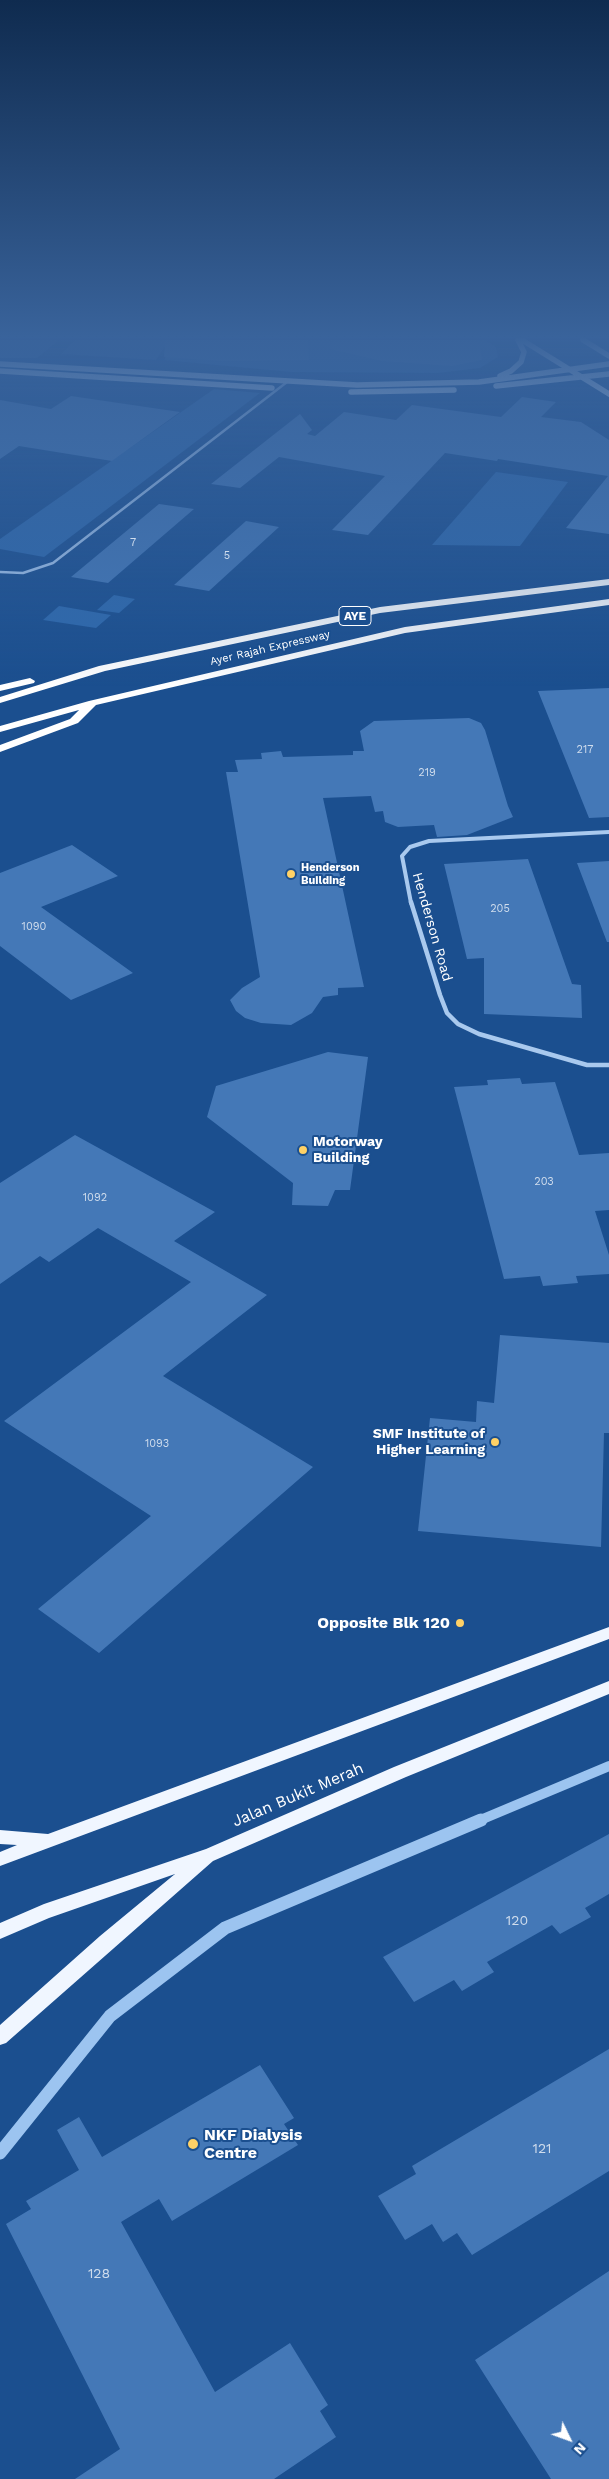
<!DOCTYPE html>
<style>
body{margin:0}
#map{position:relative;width:609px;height:2479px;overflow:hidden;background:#1b4f8f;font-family:"Work Sans",sans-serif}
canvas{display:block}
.north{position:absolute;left:544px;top:2414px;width:50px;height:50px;-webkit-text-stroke:4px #1b4f8f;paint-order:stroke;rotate:132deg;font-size:14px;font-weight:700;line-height:20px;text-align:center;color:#fff}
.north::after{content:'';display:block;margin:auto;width:18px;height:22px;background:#fff;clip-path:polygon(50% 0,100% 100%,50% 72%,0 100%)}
</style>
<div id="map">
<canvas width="609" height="2479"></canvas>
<div class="north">N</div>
</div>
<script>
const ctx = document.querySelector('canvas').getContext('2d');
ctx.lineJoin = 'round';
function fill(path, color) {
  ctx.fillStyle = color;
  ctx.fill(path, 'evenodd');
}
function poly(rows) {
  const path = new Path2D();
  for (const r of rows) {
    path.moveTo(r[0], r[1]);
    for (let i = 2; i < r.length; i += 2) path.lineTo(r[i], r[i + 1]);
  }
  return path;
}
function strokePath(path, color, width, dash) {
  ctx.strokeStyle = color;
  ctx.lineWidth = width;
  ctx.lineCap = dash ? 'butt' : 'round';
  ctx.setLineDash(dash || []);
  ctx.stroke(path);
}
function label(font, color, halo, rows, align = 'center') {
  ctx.font = font + ' "Work Sans",sans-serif';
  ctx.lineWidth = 4;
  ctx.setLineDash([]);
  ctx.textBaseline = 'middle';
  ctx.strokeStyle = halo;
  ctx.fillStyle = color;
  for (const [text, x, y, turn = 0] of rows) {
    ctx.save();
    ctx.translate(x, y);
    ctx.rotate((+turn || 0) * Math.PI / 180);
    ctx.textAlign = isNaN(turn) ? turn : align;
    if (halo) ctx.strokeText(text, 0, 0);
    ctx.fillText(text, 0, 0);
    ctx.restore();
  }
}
fill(poly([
 [0,340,59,340,37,358,0,358],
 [75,340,169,340,156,360,61,354],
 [177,340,485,340,496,347,498,357,480,368,438,373,291,372,164,360],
 [214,389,260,393,44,557,0,549,0,539],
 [496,472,568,482,520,546,432,545],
 [114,595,135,599,119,613,97,610],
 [59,606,111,615,96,628,43,620]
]), '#2e69ad');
strokePath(poly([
 [478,1821,609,1766]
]), '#9cc4f0', 10);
strokePath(poly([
 [0,2153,110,2016,225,1928,481,1820]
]), '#9cc4f0', 13);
fill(poly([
 [165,340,308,340,309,360,222,361,164,357],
 [331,340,479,340,482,360,452,366,382,361,330,349],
 [71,396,180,412,112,461,19,446,0,459,0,400,51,409],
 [522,397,556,402,541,417,581,422,609,440,609,534,566,528,608,476,498,459,497,461,445,453,368,535,332,530,385,476,279,457,240,488,211,484,300,414,312,430,307,434,315,436,344,412,396,420,412,405,501,417],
 [159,504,194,509,108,583,71,577],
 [246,521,279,527,209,591,174,585],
 [609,688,609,817,589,818,538,691],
 [469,718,481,723,485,730,508,806,513,817,467,835,437,837,434,825,398,827,385,822,383,811,375,812,371,796,323,798,364,987,338,988,338,995,323,997,312,1013,291,1025,261,1023,245,1018,236,1011,230,1000,242,988,260,977,226,772,238,772,235,760,262,759,261,753,281,751,283,757,353,755,353,751,364,751,360,731,374,721],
 [72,845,118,876,41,907,133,973,71,1000,0,946,0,873],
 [528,859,572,984,581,985,582,1018,484,1014,484,958,467,959,444,864],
 [609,861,609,942,607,942,577,863],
 [328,1052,368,1057,350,1190,335,1190,328,1206,292,1205,293,1183,207,1117,216,1086],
 [520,1078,522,1084,555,1082,579,1155,609,1153,609,1210,595,1211,609,1255,609,1274,576,1276,578,1283,543,1286,540,1276,504,1279,454,1087,488,1085,487,1080],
 [75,1135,215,1212,174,1241,267,1295,163,1376,313,1467,99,1653,38,1609,151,1516,4,1421,191,1282,98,1228,49,1262,40,1256,0,1284,0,1183],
 [500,1335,609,1343,609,1433,604,1433,601,1547,418,1531,430,1418,476,1422,477,1401,494,1403],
 [609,1834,609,1894,585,1908,591,1917,560,1934,552,1925,487,1962,494,1972,462,1991,454,1980,414,2002,383,1957],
 [609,2049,609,2171,472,2255,457,2233,443,2242,432,2224,405,2240,378,2196,416,2174,412,2166],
 [260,2065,294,2118,284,2124,298,2145,172,2221,159,2199,121,2222,215,2392,290,2343,328,2405,320,2411,336,2437,274,2479,75,2479,120,2449,6,2224,31,2209,26,2201,79,2170,57,2130,79,2117,102,2157],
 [609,2271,609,2479,551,2479,475,2360]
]), '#4478b7');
strokePath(poly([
 [0,572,23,573,53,563,287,382]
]), '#a9c9ee', 2.5);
strokePath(poly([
 [411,903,402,856,410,847,429,841,609,832]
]), '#a9c9ee', 4);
strokePath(poly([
 [411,902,440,995,447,1013,458,1024,479,1034,587,1065,609,1065]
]), '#a9c9ee', 4.5);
strokePath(poly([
 [522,340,609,394],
 [583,340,609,356],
 [0,364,357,385,479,382,609,364],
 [0,371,272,388],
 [500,376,511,371,521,362,524,352,518,340],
 [496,386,609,374],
 [351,392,454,390]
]), '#d6e6fa', 5.5);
fill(poly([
 [609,1627,609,1639,0,1866,0,1852,17,1845,0,1844,0,1830,48,1834,609,1627],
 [609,1681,609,1694,406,1777,213,1861,6,2043,0,2045,0,2025,100,1936,175,1874,49,1918,0,1939,0,1923,44,1904,206,1849,394,1767,609,1681]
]), '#f0f6ff');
fill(poly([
 [609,579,609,585,380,613,105,671,0,703,0,697,99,666,380,607,609,579],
 [609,599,609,605,405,633,96,705,78,723,0,752,0,745,70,719,79,710,0,732,0,726,89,701,405,627,609,599],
 [30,678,35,681,34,683,0,691,0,685,30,678]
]), '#fff');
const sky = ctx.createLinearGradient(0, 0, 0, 687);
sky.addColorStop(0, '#0f2b4f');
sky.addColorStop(0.49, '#39639b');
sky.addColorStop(1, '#39639b00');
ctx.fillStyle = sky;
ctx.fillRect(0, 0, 609, 687);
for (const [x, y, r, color] of [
 [291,874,5,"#ffd166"],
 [303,1150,5,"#ffd166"],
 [495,1442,5,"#ffd166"],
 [460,1623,5,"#ffd166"],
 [193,2144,6,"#ffd166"]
]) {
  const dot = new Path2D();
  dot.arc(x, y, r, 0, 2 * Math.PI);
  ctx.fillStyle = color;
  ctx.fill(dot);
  strokePath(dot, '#1b4f8f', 2);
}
label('11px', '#d0dded', null, [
 ["7",133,543],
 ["5",227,556],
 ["217",585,750],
 ["219",427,773],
 ["205",500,909],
 ["1090",34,927],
 ["203",544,1182],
 ["1092",95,1198],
 ["1093",157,1444]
]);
label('11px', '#fff', '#1b4f8f', [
 ["Ayer Rajah Expressway",270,648,-13]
]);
label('bold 11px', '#fff', '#1b4f8f', [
 ["Henderson",301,868],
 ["Building",301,881]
], 'left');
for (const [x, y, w] of [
 [355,616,32]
]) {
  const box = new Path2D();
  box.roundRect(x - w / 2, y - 9.5, w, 19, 4);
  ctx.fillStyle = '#1b4f8f';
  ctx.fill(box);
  strokePath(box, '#fff', 1);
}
label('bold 12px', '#fff', null, [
 ["AYE",355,616]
]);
label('14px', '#fff', '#1b4f8f', [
 ["Henderson Road",432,927,74]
]);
label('bold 14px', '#fff', '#1b4f8f', [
 ["Motorway",313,1142],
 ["Building",313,1158],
 ["SMF Institute of",485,1434,"right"],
 ["Higher Learning",485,1450,"right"]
], 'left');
label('14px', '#d0dded', null, [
 ["120",517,1921],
 ["121",542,2149],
 ["128",99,2274]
]);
label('bold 16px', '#fff', '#1b4f8f', [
 ["Opposite Blk 120",450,1623],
 ["NKF Dialysis",204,2135,"left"],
 ["Centre",204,2153,"left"]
], 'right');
label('16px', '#fff', '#1b4f8f', [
 ["Jalan Bukit Merah",298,1795,-23]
]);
</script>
